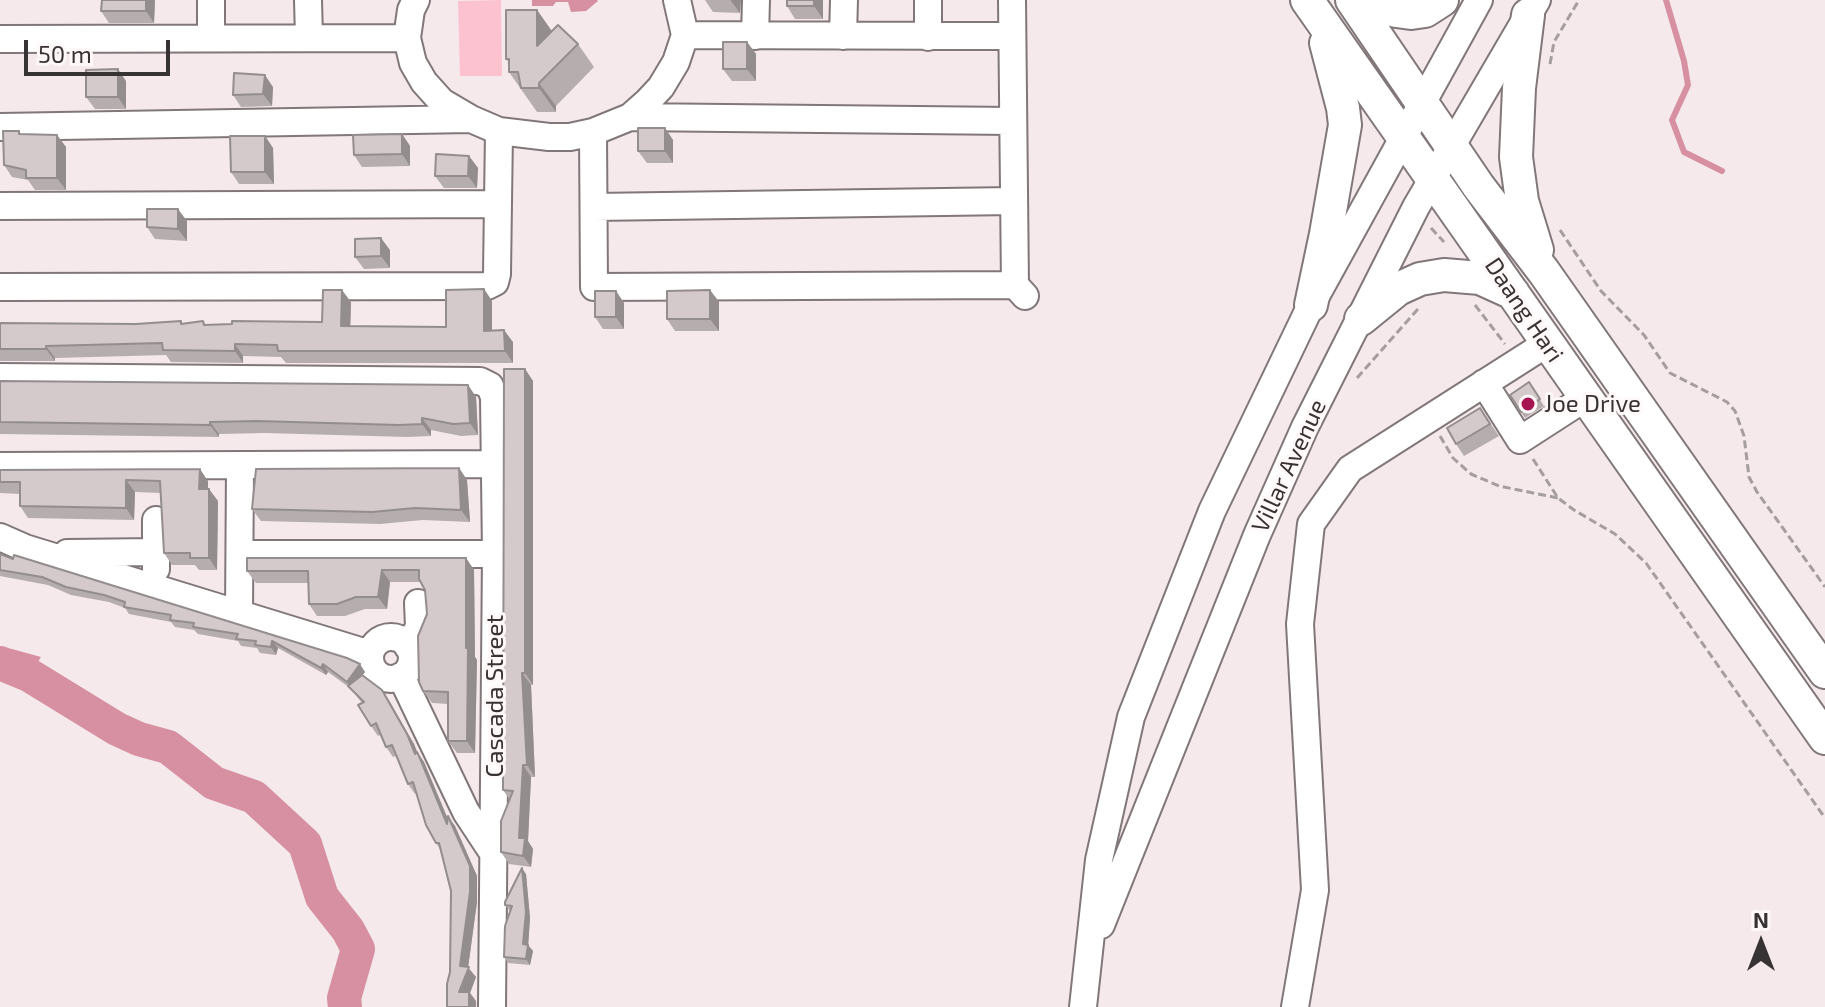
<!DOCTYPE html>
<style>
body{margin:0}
#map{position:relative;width:1825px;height:1007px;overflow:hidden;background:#f5e9eb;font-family:"Exo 2",sans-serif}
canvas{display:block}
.north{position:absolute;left:1721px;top:903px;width:80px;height:80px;-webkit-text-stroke:6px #fff8f9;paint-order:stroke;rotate:0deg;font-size:22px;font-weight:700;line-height:32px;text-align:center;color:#373233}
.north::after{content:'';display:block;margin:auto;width:28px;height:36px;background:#373233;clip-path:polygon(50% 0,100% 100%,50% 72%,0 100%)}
.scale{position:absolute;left:24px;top:40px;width:146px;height:36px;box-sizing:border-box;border:4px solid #373233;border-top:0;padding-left:10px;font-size:24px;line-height:28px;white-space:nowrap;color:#373233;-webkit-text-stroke:6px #fff8f9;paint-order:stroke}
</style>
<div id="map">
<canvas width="1825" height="1007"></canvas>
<div class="north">N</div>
<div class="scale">50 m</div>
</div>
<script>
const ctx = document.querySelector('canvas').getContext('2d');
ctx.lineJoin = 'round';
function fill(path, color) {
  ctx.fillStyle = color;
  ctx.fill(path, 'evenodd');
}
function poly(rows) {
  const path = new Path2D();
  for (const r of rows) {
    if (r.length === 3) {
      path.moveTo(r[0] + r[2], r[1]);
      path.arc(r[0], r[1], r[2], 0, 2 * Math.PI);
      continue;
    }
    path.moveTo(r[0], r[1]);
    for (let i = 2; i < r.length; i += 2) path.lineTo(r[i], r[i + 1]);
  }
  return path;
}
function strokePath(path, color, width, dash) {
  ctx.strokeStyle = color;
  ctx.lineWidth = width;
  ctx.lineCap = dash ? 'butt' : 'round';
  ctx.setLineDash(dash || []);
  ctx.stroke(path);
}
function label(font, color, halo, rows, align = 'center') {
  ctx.font = font + ' "Exo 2",sans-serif';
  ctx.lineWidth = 6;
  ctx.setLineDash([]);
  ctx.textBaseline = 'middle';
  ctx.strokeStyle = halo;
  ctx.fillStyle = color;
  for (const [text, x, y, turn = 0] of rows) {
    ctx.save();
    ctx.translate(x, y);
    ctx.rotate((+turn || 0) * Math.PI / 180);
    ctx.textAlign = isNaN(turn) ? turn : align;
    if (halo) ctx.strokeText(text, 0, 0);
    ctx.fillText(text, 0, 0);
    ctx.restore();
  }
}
fill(poly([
 [501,0,502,76,460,76,458,1]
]), '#fcc2cf');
fill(poly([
 [532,0,597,0,598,1,586,11,571,12,568,2,556,2,553,6,532,6],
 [0,647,12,649,41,657,29,675,0,675]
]), '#d790a1');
strokePath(poly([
 [1666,0,1684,61,1688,85,1672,120,1684,152,1722,171]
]), '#d790a1', 6);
strokePath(poly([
 [0,663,29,675,117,729,139,739,168,747,214,783,254,797,305,844,322,897,348,930,358,949,344,998,345,1007]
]), '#d790a1', 34);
const minor = poly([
 [211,0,211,37],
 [308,0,309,38],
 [416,0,411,10,407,38,413,63,424,82,442,102,471,119,499,131,549,137,570,137,593,132,630,117,647,102,661,87,676,62,685,35,677,0],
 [1012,0,1015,285,1025,296],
 [685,35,1011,36],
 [755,36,756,0],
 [843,36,844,0],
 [928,37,928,0],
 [0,39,407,38],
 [630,117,1012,121],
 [0,127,471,119],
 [593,132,594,287,1015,285],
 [0,206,498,204],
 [594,207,1013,201],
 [0,287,487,286,495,282,497,274,499,131],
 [0,377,480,381,490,386,494,397,496,554,492,1007],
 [1484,383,1520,440,1585,398],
 [0,466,494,464],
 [156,520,156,569],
 [0,537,25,548,370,654],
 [67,553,156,552],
 [240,554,496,554],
 [239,613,240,466],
 [391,658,21],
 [408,647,419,627,418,603],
 [401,676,466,812,493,853],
 [1101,925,1257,535,1305,427,1416,207,1537,0],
 [1083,1007,1099,860,1131,717,1212,511,1311,305,1479,0],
 [1295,1007,1315,890,1300,624,1311,524,1350,469,1546,344]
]);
const major = poly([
 [1307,0,1825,738],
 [1352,0,1479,187,1544,272,1825,672],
 [1361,0,1396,11,1411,13,1425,11,1442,0],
 [1528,15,1519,88,1516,157,1522,201,1537,250],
 [1311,305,1326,234,1345,125,1343,108,1326,43],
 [1361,319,1398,289,1420,279,1444,275,1480,278,1513,293]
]);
strokePath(minor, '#817779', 30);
strokePath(major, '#817779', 36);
strokePath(poly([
 [1550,64,1554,42,1579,0],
 [1431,228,1444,242],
 [1560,230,1601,291,1644,335,1670,373,1727,402,1735,411,1744,436,1749,477,1757,492,1825,587],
 [1475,305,1505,344],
 [1357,378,1418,309],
 [1440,436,1453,458,1471,474,1499,486,1558,498],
 [1533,459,1558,498,1574,510,1615,534,1646,563,1825,818]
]), '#a69d9e', 3, [8, 4]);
strokePath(minor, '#fff', 26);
strokePath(major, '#fff', 32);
fill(poly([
 [102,0,155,0,154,23,109,23,101,11],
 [705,0,741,0,740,13,713,12],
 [823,0,823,19,795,19,787,6],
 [537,10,552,31,578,44,594,67,556,106,556,112,537,112,509,72,509,63,506,59],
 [747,42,756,54,756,81,732,81,723,69],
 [126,81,126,109,95,109,86,97],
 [273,87,272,106,241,107,233,95],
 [665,128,673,140,673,163,647,163,638,151],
 [19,131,21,134,57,135,66,147,66,190,35,190,28,180,12,177,4,165],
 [402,134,410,146,410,166,362,167,354,155],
 [265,136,273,148,274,184,239,184,231,172],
 [469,156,478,168,477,188,444,188,435,176],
 [187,221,187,241,155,239,147,227],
 [390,250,390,268,364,269,355,257],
 [484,289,492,301,492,330,513,342,513,363,286,363,281,357,243,356,243,363,171,362,166,355,55,358,55,361,0,361,0,323,136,324,181,321,183,324,203,321,206,325,322,322,351,302,350,326,446,327],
 [710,290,719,302,719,331,675,331,667,319],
 [616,291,624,303,624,329,603,329,595,317],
 [525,369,533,381,533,685,531,685,535,777,531,777,528,841,533,849,531,867,509,864,501,852,510,800,503,790],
 [0,381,468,385,476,397,478,435,461,436,431,430,431,436,407,437,265,433,219,434,219,437,0,434],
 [1529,382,1544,406,1525,418,1521,412],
 [1480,408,1499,436,1464,456,1456,444],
 [459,468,467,480,470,522,423,520,380,524,261,521,252,509],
 [0,470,208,481,208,489,218,501,217,570,199,570,195,565,172,565,164,553,161,493,135,492,134,520,28,518,20,506,20,494,0,493],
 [0,554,13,559,14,555,365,672,362,675,382,690,389,700,414,744,417,752,424,762,448,819,455,826,477,876,477,902,468,967,476,977,470,993,476,1001,450,972,451,891,440,849,436,843,416,793,415,794,408,784,396,756,393,757,386,747,380,735,378,736,371,726,362,703,350,688,328,672,326,675,278,648,276,655,260,653,257,648,241,646,238,641,198,634,194,630,175,627,171,622,129,614,125,608,109,602,71,595,48,585,0,576],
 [466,558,474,570,475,657,477,660,475,753,457,753,448,741,448,704,432,703,423,691,427,614,425,590,421,582,390,582,387,609,365,609,345,616,317,616,309,604,308,583,256,583,247,571],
 [526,874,530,918,528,945,533,951,530,965,508,963,504,957,510,911,505,905]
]), '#b6adaf');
fill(poly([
 [146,0,155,0,154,23,146,11],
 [731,0,741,0,740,13,731,1],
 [814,0,823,0,823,19,814,6],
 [537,10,553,33,537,46],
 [747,42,756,54,756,81,747,69],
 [118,69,126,81,126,109,118,97],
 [265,75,273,87,272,106,263,94],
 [539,83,556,106,556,112,539,88],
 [665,128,673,140,673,163,665,151],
 [402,134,410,146,410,166,402,154],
 [57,135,66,147,66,190,57,178],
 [265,136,273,148,274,184,265,172],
 [469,156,478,168,477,188,468,176],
 [178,209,187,221,187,241,178,229],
 [381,238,390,250,390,268,381,256],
 [484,289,492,301,492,343,484,331],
 [342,290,351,302,350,338,341,326],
 [710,290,719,302,719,331,710,319],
 [616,291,624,303,624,329,616,317],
 [504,330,513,342,513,363,505,351],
 [235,344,243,356,243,363,235,351],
 [46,346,55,358,55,361,46,349],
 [525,369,533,381,533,685,525,673],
 [468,385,476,397,478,435,470,423],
 [422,418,431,430,431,436,422,424],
 [210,422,219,434,219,437,210,425],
 [459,468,467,480,470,522,461,510],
 [200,469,208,481,208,501,199,489],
 [126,480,135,492,134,520,126,508],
 [209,489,218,501,217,570,209,558],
 [466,558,474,570,475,657,477,660,475,753,467,741],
 [382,570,390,582,387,609,378,597],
 [272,641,278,648,276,655,271,647],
 [323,664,328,672,326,675,321,668],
 [360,664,365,672,352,690,347,682],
 [522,673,531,685,535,777,527,765],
 [382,690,414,744,422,764,415,754],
 [417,752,424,762,454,834,447,824],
 [523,765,531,777,528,841,533,849,531,867,523,856,519,838],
 [448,816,455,826,477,876,477,902,468,968,476,977,470,993,476,1001,476,1007,469,1007,459,992,460,966],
 [522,868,526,874,530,918,528,949,528,945,533,951,530,965,526,959,523,944]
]), '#948d8e');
const building = poly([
 [102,0,146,0,146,11,101,11,102,0],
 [787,0,814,0,814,6,787,6,787,0],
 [506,10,537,10,537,46,558,25,578,44,539,83,539,88,521,88,518,72,509,72,509,59,506,59,506,10],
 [723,42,747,42,747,69,723,69,723,42],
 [118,69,118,97,86,97,86,70,118,69],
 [234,73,265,75,263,94,233,95,234,73],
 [638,128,665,128,665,151,638,151,638,128],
 [3,131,19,131,19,134,57,135,57,178,26,178,26,170,4,165,3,131],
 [402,134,402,154,354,155,353,135,402,134],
 [230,136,265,136,265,172,231,172,230,136],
 [436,154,469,156,468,176,435,176,436,154],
 [147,209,178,209,178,229,147,227,147,209],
 [381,238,381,256,355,257,355,239,381,238],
 [484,289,484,331,504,330,505,351,278,351,277,345,235,344,235,351,163,350,162,343,46,346,46,349,0,349,0,323,136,324,181,321,181,324,203,321,204,325,232,324,232,321,322,322,323,290,342,290,341,326,446,327,446,290,484,289],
 [710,290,710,319,667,319,667,291,710,290],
 [595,291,616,291,616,317,595,317,595,291],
 [504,369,525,369,525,673,522,673,527,765,523,765,519,838,525,838,523,856,501,852,501,821,513,791,503,790,504,369],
 [0,381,468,385,470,423,453,424,422,418,422,424,399,425,257,421,210,422,210,425,0,422,0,381],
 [1529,382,1540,399,1521,412,1510,395,1529,382],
 [1480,408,1490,424,1456,444,1447,428,1480,408],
 [459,468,461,510,415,508,372,512,252,509,256,469,459,468],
 [200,469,199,489,209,489,209,558,190,558,190,553,164,553,160,481,126,480,126,508,20,506,20,482,0,482,0,470,200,469],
 [0,554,13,559,14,555,347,658,360,664,347,682,323,664,321,668,272,641,271,647,255,645,256,641,236,639,238,634,193,627,194,623,170,620,171,615,124,607,125,602,104,595,66,587,42,577,0,570,0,554],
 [247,558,466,558,466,648,468,648,467,741,448,741,448,692,423,691,419,682,418,636,427,614,425,590,419,579,419,570,382,570,378,597,356,597,337,604,309,604,308,571,247,571,247,558],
 [362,675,382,690,407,734,415,754,417,752,419,756,447,824,448,816,470,866,470,892,460,966,469,967,459,992,469,992,469,1007,447,1007,447,984,450,972,451,891,439,843,436,843,426,825,413,782,408,784,392,745,386,747,376,723,371,726,358,705,364,702,348,686,362,675],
 [522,868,526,912,523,944,528,945,526,959,504,957,505,926,512,906,505,905,505,902,522,868]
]);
fill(building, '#d4c9cb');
strokePath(building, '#948d8e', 2);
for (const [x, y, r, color] of [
 [1528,404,8,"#a61452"]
]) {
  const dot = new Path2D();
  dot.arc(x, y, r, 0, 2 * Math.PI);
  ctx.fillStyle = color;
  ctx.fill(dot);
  strokePath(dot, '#fff8f9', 3);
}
label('24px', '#373233', '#fff8f9', [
 ["Daang Hari",1524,310,56],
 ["Villar Avenue",1289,466,-65],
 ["Cascada Street",495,696,-90]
]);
label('24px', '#373233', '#fff8f9', [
 ["Joe Drive",1544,404]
], 'left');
</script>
